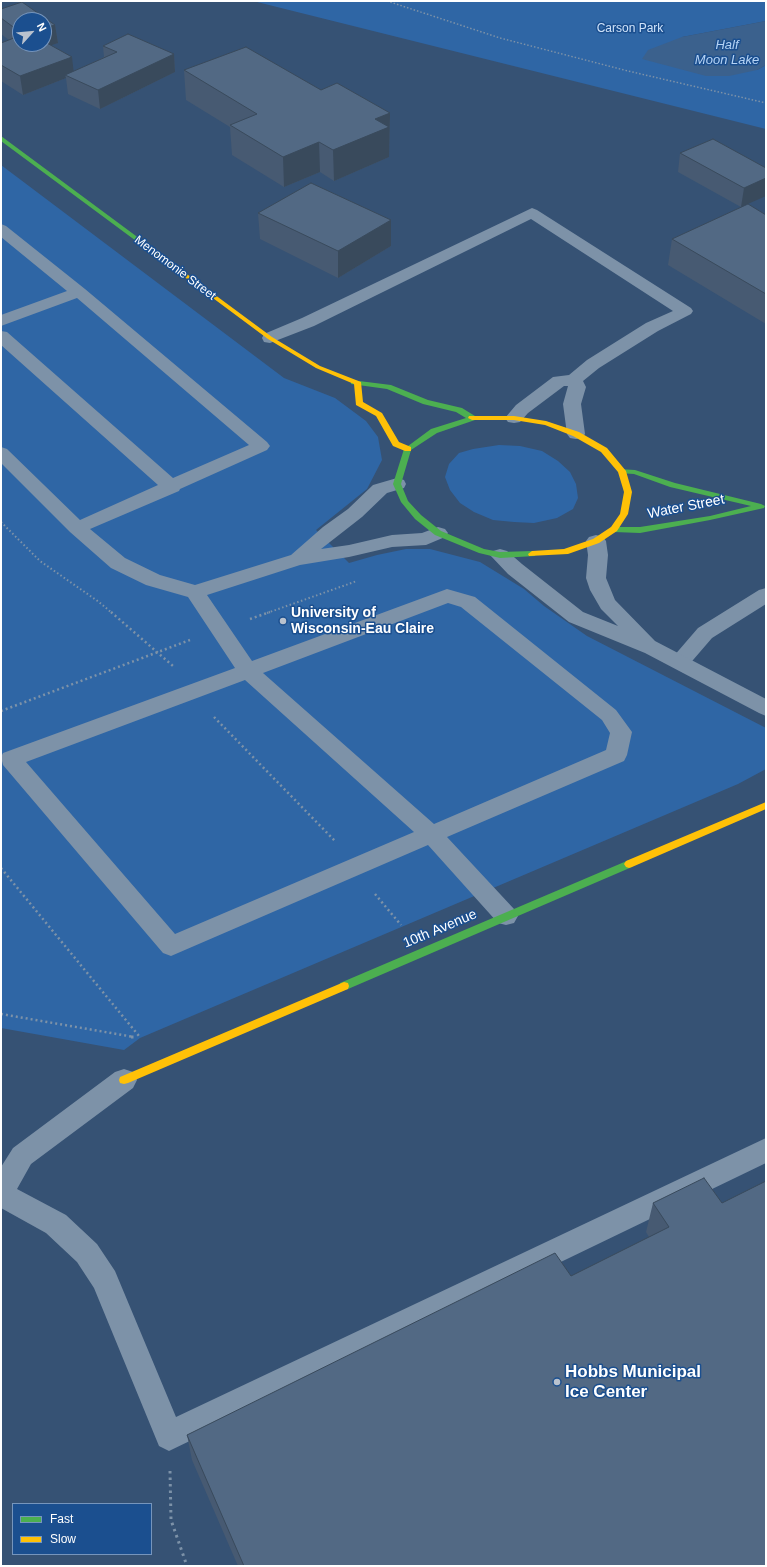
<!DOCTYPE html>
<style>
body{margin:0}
#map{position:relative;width:767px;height:1567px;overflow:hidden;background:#365274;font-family:Arial,sans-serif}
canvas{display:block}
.frame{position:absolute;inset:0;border:2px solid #fff;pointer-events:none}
.legend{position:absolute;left:12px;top:1503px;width:140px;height:52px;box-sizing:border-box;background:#1b4f8f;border:1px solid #7695bc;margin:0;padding:5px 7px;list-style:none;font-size:12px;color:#fff}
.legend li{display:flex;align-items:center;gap:8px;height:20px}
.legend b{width:20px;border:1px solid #7695bc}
.north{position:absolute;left:12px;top:12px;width:40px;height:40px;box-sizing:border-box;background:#1b4f8f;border:1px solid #7695bc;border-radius:50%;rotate:63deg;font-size:11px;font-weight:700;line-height:16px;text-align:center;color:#fff}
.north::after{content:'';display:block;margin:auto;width:14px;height:18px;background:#b9c2ce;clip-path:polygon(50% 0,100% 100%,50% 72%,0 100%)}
</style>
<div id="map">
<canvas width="767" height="1567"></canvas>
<div class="frame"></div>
<ul class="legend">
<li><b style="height:5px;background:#4caf50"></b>Fast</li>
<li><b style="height:5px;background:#ffc107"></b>Slow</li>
</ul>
<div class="north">N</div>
</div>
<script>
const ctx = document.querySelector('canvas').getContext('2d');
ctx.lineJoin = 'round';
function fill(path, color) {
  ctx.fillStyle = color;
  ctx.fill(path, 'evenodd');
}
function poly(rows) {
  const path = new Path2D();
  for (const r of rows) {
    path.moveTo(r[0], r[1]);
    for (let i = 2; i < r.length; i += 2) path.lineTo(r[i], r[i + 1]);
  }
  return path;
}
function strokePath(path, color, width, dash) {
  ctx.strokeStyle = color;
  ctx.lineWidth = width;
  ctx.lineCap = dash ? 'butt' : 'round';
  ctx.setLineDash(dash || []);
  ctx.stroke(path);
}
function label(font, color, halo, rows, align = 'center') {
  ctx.font = font + ' Arial,sans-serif';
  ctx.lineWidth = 3;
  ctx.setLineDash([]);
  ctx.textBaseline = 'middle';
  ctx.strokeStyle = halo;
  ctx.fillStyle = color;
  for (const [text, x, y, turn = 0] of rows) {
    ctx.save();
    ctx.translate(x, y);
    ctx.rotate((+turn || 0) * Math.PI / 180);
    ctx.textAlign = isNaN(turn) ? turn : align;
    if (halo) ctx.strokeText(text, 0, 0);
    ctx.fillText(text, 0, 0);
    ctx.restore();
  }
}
fill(poly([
 [253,1,766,1,766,21,682,37,757,70,766,65,766,129],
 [1,165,284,378,335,398,366,421,378,437,382,460,367,489,316,530,349,563,377,555,406,549,430,549,480,562,524,589,544,606,587,636,766,728,766,769,738,784,140,1038,124,1050,1,1028],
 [499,445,520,446,542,451,558,461,570,472,576,484,578,498,573,509,557,518,534,523,514,522,493,520,474,512,460,503,450,490,445,477,449,464,459,453,473,449]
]), '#2f66a5');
fill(poly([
 [766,21,766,65,757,70,729,76,706,76,642,59,648,50,682,37]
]), '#3b618d');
strokePath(poly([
 [387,1,500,38,628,71,766,103]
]), '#7d92a8', 1.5, [1.5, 2]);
strokePath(poly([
 [1,522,40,561,99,602,112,613],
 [267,613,357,581]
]), '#7d92a8', 2, [1.5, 2.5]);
strokePath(poly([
 [111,612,173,666],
 [250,619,270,612],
 [1,711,190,640],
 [214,717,335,841],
 [1,868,139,1036],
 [375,894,401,925],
 [1,1014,134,1037]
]), '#7d92a8', 2.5, [2, 3]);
strokePath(poly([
 [131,1037,134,1037],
 [170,1471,171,1520,187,1566]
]), '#7d92a8', 3, [2.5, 4]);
fill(poly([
 [532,208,537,210,691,308,693,311,691,314,658,331,599,368,583,381,586,387,581,404,585,434,582,438,576,439,570,438,567,434,563,404,568,386,564,386,528,413,520,422,514,423,508,422,505,418,516,405,553,377,569,375,587,360,646,323,673,311,531,219,314,326,270,343,264,342,262,338,264,334,302,318,532,208],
 [1,224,6,226,85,289,267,442,270,446,267,450,180,489,179,491,90,529,125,558,160,575,195,585,291,555,323,527,348,509,373,485,397,478,404,480,406,484,404,488,387,493,362,517,321,549,349,545,392,535,422,533,438,527,445,529,448,533,445,537,426,545,392,547,349,557,300,565,207,595,252,661,447,589,475,597,616,710,632,732,627,755,624,761,447,837,514,909,518,916,514,923,506,925,498,923,428,845,171,956,163,953,3,765,1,757,3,753,235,668,188,597,146,585,111,568,70,532,1,463,1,447,7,449,80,520,158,485,1,345,1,331,7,332,173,478,249,445,77,298,1,326,1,315,67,291,1,237,1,224],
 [448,603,461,607,602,720,610,733,606,750,434,824,263,673,448,603],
 [245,680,414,832,175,934,26,762,245,680],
 [766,588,766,604,712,638,687,667,680,669,673,667,670,662,673,657,698,628,759,590,766,588],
 [124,1069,133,1072,137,1080,133,1088,31,1164,17,1189,66,1215,97,1244,115,1271,176,1417,766,1138,766,1163,169,1451,159,1446,94,1288,77,1262,46,1233,1,1208,1,1167,13,1148,115,1072,124,1069]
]), '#7d92a8');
fill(poly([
 [596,535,603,537,606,541,608,555,606,578,615,600,655,641,766,699,766,716,759,713,645,653,569,622,508,574,490,555,493,551,500,549,507,551,522,564,583,612,618,626,601,609,590,590,586,578,588,555,586,541,589,537,596,535]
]), '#7d92a8');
fill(poly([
 [1,136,159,253,159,255,155,255,1,141,1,136],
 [351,380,391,385,428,400,462,408,475,416,475,420,437,433,411,450,401,484,408,501,421,515,441,531,484,549,500,552,532,551,536,554,535,556,500,558,479,553,435,535,415,519,401,502,393,484,404,449,431,429,466,418,456,412,423,404,387,389,351,384,351,380],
 [619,469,635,470,675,483,761,504,765,506,764,508,710,520,640,533,614,532,611,531,610,529,611,527,640,527,710,516,751,506,670,487,634,474,619,473,619,469],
 [629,860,632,861,634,864,632,867,348,989,344,990,340,989,339,986,340,983,629,860]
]), '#4caf50');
fill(poly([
 [157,252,272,337,320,366,361,382,363,402,382,413,399,442,411,447,411,451,405,451,393,446,376,416,356,405,354,384,316,368,268,339,155,255,154,254,157,252],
 [469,416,514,416,546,421,579,432,607,448,626,471,632,492,628,514,617,531,599,543,568,554,529,556,528,554,532,551,564,549,593,539,611,527,620,514,624,492,618,472,601,452,573,436,545,425,514,420,472,420,468,418,469,416],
 [766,802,766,809,632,867,629,868,626,867,624,864,626,861,766,802],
 [344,982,348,983,349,986,348,989,128,1083,124,1084,120,1083,119,1080,120,1077,344,982]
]), '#ffc107');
fill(poly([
 [1,9,55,25,58,43,50,45,74,72,104,57,103,46,174,54,175,72,100,109,68,94,66,78,23,95,1,81,1,43,9,40,1,34],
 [20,20,44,44,20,44],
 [184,70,321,90,390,113,389,157,334,181,320,172,284,187,232,155,230,127,186,100],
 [680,153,766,168,741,207,678,172],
 [258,213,391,220,391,246,338,278,260,239],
 [766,215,766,324,668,265,672,239],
 [653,1203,722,1203,766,1566,238,1566,192,1460,187,1435,571,1276,649,1237,646,1232]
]), '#475a72');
fill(poly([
 [55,25,58,43,27,53,26,44,44,44,44,28],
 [174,54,175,72,100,109,98,90],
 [72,57,74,75,65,75,66,78,23,95,20,76],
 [390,113,389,157,334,181,333,150,375,119],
 [319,142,320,172,284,187,283,157],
 [766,178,766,196,741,207,744,188],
 [391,220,391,246,338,278,338,251]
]), '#394a5c');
const building = poly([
 [22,2,55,25,44,28,44,20,20,20,20,32,1,18,1,9,22,2],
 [128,34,174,54,98,90,65,75,117,52,103,46,128,34],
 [14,38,20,41,20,44,24,44,30,47,39,44,44,44,44,42,45,42,72,57,20,76,1,65,1,43,14,38],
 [246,47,321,90,337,83,390,113,375,119,389,127,333,150,319,142,283,157,230,125,257,114,184,70,246,47],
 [713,139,766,168,766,178,744,188,680,153,713,139],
 [311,183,391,220,338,251,258,213,311,183],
 [748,204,766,215,766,294,672,239,748,204],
 [704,1178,722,1203,766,1181,766,1566,244,1566,187,1435,555,1253,571,1276,669,1227,653,1203,704,1178]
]);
fill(building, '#526984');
strokePath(building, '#394a5c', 1);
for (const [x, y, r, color] of [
 [283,621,4,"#b9c2ce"],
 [557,1382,4,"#b9c2ce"]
]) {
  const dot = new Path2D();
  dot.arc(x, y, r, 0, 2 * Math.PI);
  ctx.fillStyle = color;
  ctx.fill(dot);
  strokePath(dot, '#1b4f8f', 1.5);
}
label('12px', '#cfe3fa', '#1b4f8f', [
 ["Carson Park",630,29]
]);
label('12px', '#fff', '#1b4f8f', [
 ["Menomonie Street",175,268,37]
]);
label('italic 13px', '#b5d3f5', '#1b4f8f', [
 ["Half",727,45],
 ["Moon Lake",727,60]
]);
label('14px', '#fff', '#1b4f8f', [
 ["Water Street",686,507,-11],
 ["10th Avenue",440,929,-23]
]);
label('bold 14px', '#fff', '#1b4f8f', [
 ["University of",291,613],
 ["Wisconsin-Eau Claire",291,629]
], 'left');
label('bold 17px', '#fff', '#1b4f8f', [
 ["Hobbs Municipal",565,1372],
 ["Ice Center",565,1392]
], 'left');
</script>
